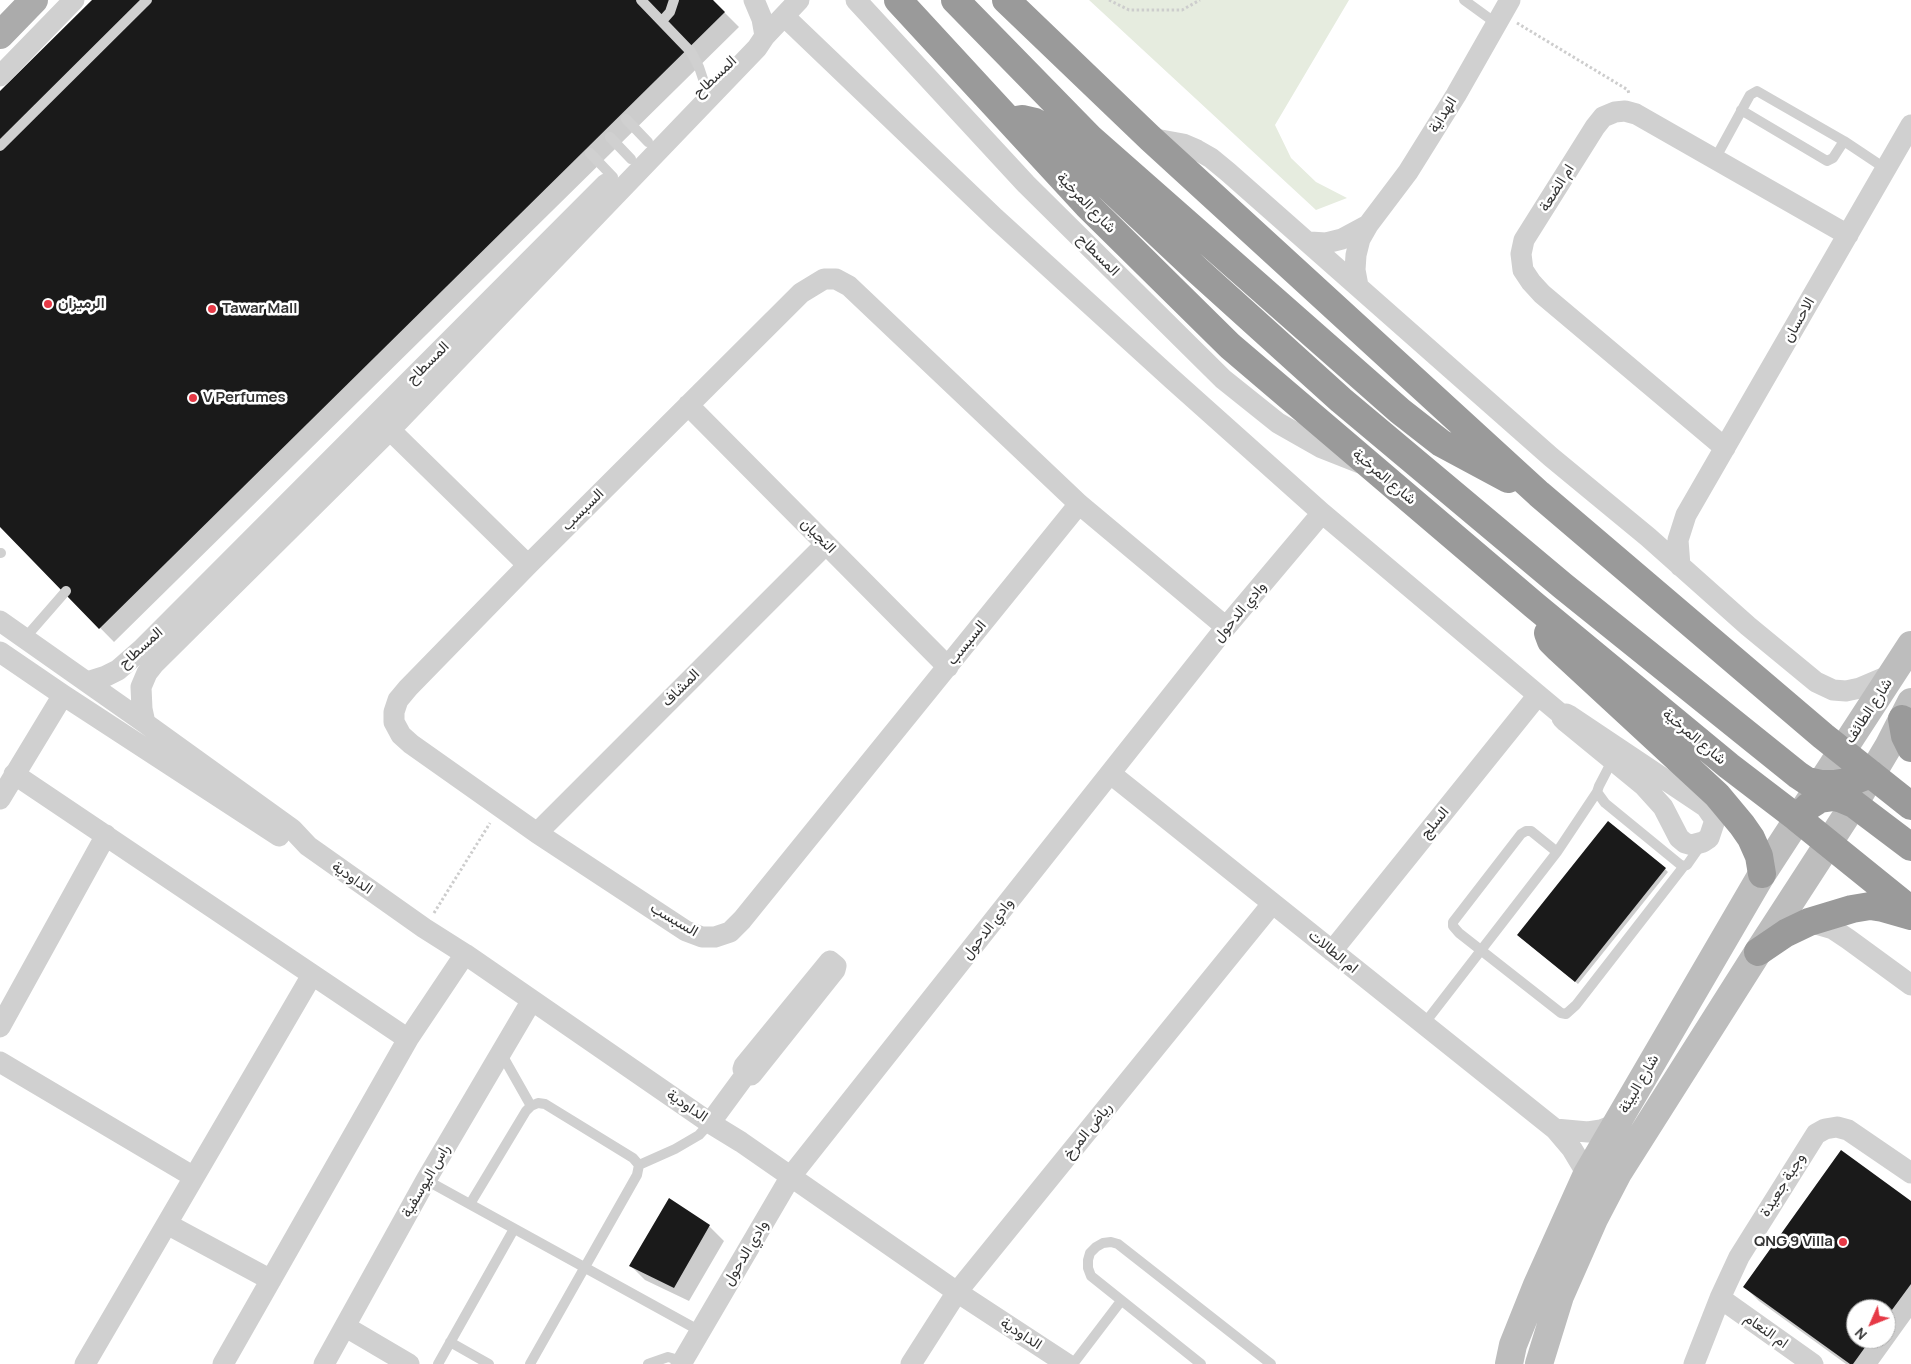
<!DOCTYPE html>
<meta charset="utf-8">
<style>
body{margin:0}
#map{position:relative;width:1911px;height:1364px;overflow:hidden;background:#fff;font-family:Manrope,sans-serif}
canvas{display:block}
.north{position:absolute;left:1846px;top:1299px;width:50px;height:50px;box-sizing:border-box;background:#fff;border:1px solid #adadad;border-radius:50%;rotate:226deg;font-size:14px;font-weight:700;line-height:20px;text-align:center;color:#333}
.north::after{content:'';display:block;margin:auto;width:18px;height:22px;background:#e63946;clip-path:polygon(50% 0,100% 100%,50% 72%,0 100%)}
</style>
<div id="map">
<canvas width="1911" height="1364"></canvas>
<div class="north">N</div>
</div>
<script>
const ctx = document.querySelector('canvas').getContext('2d');
ctx.lineJoin = 'round';
function fill(path, color) {
  ctx.fillStyle = color;
  ctx.fill(path, 'evenodd');
}
function poly(rows) {
  const path = new Path2D();
  for (const r of rows) {
    path.moveTo(r[0], r[1]);
    for (let i = 2; i < r.length; i += 2) path.lineTo(r[i], r[i + 1]);
  }
  return path;
}
function strokePath(path, color, width, dash) {
  ctx.strokeStyle = color;
  ctx.lineWidth = width;
  ctx.lineCap = dash ? 'butt' : 'round';
  ctx.setLineDash(dash || []);
  ctx.stroke(path);
}
function label(font, color, halo, rows, align = 'center') {
  ctx.font = font + ' Manrope,Vazirmatn,sans-serif';
  ctx.lineWidth = 5;
  ctx.setLineDash([]);
  ctx.textBaseline = 'middle';
  ctx.strokeStyle = halo;
  ctx.fillStyle = color;
  for (const [text, x, y, turn = 0] of rows) {
    ctx.save();
    ctx.translate(x, y);
    ctx.rotate((+turn || 0) * Math.PI / 180);
    ctx.textAlign = isNaN(turn) ? turn : align;
    if (halo) ctx.strokeText(text, 0, 0);
    ctx.fillText(text, 0, 0);
    ctx.restore();
  }
}
fill(poly([
 [1089,0,1349,0,1275,125,1291,158,1316,182,1347,198,1316,210]
]), '#e6ecdf');
fill(poly([
 [93,0,712,0,739,27,114,642,0,526,0,93],
 [1665,869,1668,872,1578,984,1521,938],
 [1911,1202,1911,1318,1878,1364,1846,1364,1759,1301,1745,1287],
 [1856,1309,1886,1309,1886,1339,1856,1339],
 [709,1226,724,1241,689,1301,645,1280,631,1266]
]), '#0003');
fill(poly([
 [92,0,713,0,725,12,99,629,0,527,0,91],
 [1608,821,1666,868,1575,982,1517,935],
 [1841,1150,1911,1201,1911,1284,1886,1318,1886,1309,1856,1309,1856,1339,1871,1339,1853,1364,1850,1364,1743,1287],
 [669,1198,710,1225,674,1288,629,1266]
]), '#1a1a1a');
strokePath(poly([
 [1109,0,1129,10,1182,10,1200,0],
 [1517,23,1628,90,1629,94],
 [434,913,490,823]
]), '#cdcdcd', 3, [2.5, 2.5]);
strokePath(poly([
 [641,0,691,52,699,67,705,85,713,94],
 [1464,0,1497,24],
 [662,21,670,12,674,0],
 [1741,110,1827,161,1833,158,1844,141],
 [626,119,648,142],
 [610,137,631,159],
 [0,146,147,0],
 [590,153,613,177],
 [1715,159,1750,95,1757,91,1844,141,1886,169],
 [0,553,1,553],
 [25,638,66,591],
 [1612,761,1599,786,1597,792,1605,803,1682,866,1687,865,1701,845],
 [1557,852,1531,831,1526,831,1521,834,1453,922,1453,926,1459,933,1561,1013,1566,1014,1576,1005,1684,866],
 [1424,1024,1557,852,1597,792],
 [501,1053,531,1106],
 [639,1165,675,1149,699,1135,710,1123],
 [426,1180,700,1331],
 [470,1204,526,1111,531,1106,538,1103,545,1104,633,1158,639,1165,637,1175,530,1364],
 [450,1342,489,1364],
 [438,1364,514,1229],
 [648,1364,668,1357,682,1361],
 [1073,1364,1121,1301],
 [1201,1364,1091,1276,1088,1268,1088,1260,1090,1253,1096,1247,1103,1243,1111,1242,1118,1244,1271,1364]
]), '#d0d0d0', 10);
strokePath(poly([
 [754,0,762,19,765,36],
 [856,0,1026,184,1223,379,1278,423,1322,448,1360,463],
 [784,16,995,218,1172,379,1322,513,1538,695,1562,715,1562,718,1566,722,1644,786,1663,807,1679,838,1685,843,1692,845,1703,842,1709,838,1715,820,1706,807,1570,716,1566,714,1562,715],
 [0,76,74,0],
 [1150,138,1183,144,1197,150,1211,158,1228,172,1551,457,1648,537,1748,626,1816,682,1833,690,1846,691,1860,688,1893,674],
 [1310,242,1326,243,1342,239,1368,225],
 [1358,286,1355,270,1356,255,1360,239,1368,225,1408,172,1456,95,1510,0],
 [688,405,948,667],
 [390,430,528,565],
 [1725,448,1542,294,1531,282,1523,270,1521,254,1524,240,1595,127,1603,117,1615,112,1625,111,1636,114,1848,235],
 [1079,504,742,920,730,932,715,937,702,937,686,931,537,833,411,744,401,735,394,722,394,712,398,700,408,688,528,565,801,293,824,279,836,279,849,286,1079,504,1226,627],
 [1680,566,1678,540,1686,515,1911,125],
 [0,621,145,723,292,829,308,846,424,928,465,954,710,1123,741,1142,957,1292,1067,1364],
 [0,652,63,695,279,836],
 [87,682,106,676,118,670,142,649,606,184],
 [145,723,142,709,141,687,147,673,154,664,390,430,757,48,765,36,799,0],
 [14,774,408,1039],
 [1111,774,1555,1129,1572,1149,1587,1174],
 [0,799,63,695],
 [537,833,826,544],
 [1809,922,1833,929,1848,939,1911,985],
 [1332,951,1538,695],
 [830,961,836,966,835,970,753,1073,751,1075,746,1074,743,1069,744,1066,830,961],
 [0,1027,106,835],
 [0,1062,194,1177],
 [710,1123,746,1074],
 [1555,1129,1588,1132,1601,1130,1616,1124],
 [167,1224,271,1280],
 [1720,1298,1813,1364],
 [346,1327,409,1364],
 [85,1364,312,975],
 [223,1364,408,1039,465,954],
 [324,1364,426,1180,532,1000],
 [681,1364,791,1176,1226,627,1322,513],
 [911,1364,957,1292,1272,904],
 [1694,1364,1720,1298,1739,1257,1816,1134,1825,1129,1837,1127,1848,1130,1911,1173]
]), '#d0d0d0', 21);
strokePath(poly([
 [1509,1364,1513,1345,1537,1285,1587,1174,1762,874,1911,645],
 [1539,1364,1560,1296,1594,1219,1618,1173,1758,952,1854,804,1888,747,1911,702]
]), '#bdbdbd', 28);
strokePath(poly([
 [0,35,34,0]
]), '#ababab', 28);
strokePath(poly([
 [898,0,1088,206,1230,346,1534,605,1729,766,1797,818,1911,910],
 [955,0,1090,138,1400,411,1441,443,1508,479],
 [1006,0,1150,138,1539,494,1823,736,1911,806],
 [1010,121,1022,119,1035,122,1046,128,1197,270,1341,400,1563,586,1798,775,1807,781,1821,784,1834,784,1853,781,1871,774],
 [1548,633,1551,641,1559,649,1717,795,1742,825,1751,838,1759,856,1762,874],
 [1902,719,1905,736,1911,748],
 [1797,818,1809,806,1820,799,1834,797,1842,799,1854,804,1911,847],
 [1758,952,1786,933,1809,922,1852,909,1870,906,1883,908,1911,916]
]), '#9a9a9a', 28);
for (const [x, y, r, color] of [
 [48,304,5,"#e63946"],
 [212,309,5,"#e63946"],
 [193,398,5,"#e63946"],
 [1843,1242,5,"#e63946"]
]) {
  const dot = new Path2D();
  dot.arc(x, y, r, 0, 2 * Math.PI);
  ctx.fillStyle = color;
  ctx.fill(dot);
  strokePath(dot, '#fff', 2);
}
label('15px', '#333', '#fff', [
 ["المسطاح",715,77,-43],
 ["الهداية",1443,115,-58],
 ["ام الضعة",1557,188,-58],
 ["شارع المرخية",1086,203,46],
 ["المسطاح",1098,255,45],
 ["الاحسان",1799,320,-60],
 ["المسطاح",428,363,-45],
 ["شارع المرخية",1384,477,40],
 ["السبسب",583,510,-45],
 ["النجيان",818,536,45],
 ["وادي الدحول",1240,612,-50],
 ["السبسب",967,643,-51],
 ["المسطاح",141,648,-42],
 ["المشاف",681,688,-45],
 ["شارع الطائف",1869,711,-57],
 ["شارع المرخية",1694,737,40],
 ["السلج",1435,823,-51],
 ["الداودية",352,878,35],
 ["السبسب",674,920,30],
 ["وادي الدحول",988,929,-52],
 ["ام الطالات",1333,952,39],
 ["شارع البيئة",1639,1084,-60],
 ["الداودية",687,1106,34],
 ["رياض المرخ",1088,1131,-51],
 ["راس اليوسفية",426,1181,-60],
 ["وجبة جعيدة",1783,1185,-58],
 ["وادي الدحول",746,1253,-59],
 ["ام النعام",1766,1331,35],
 ["الداودية",1021,1334,33]
]);
label('bold 15px', '#333', '#fff', [
 ["الرميزان",58,304],
 ["Tawar Mall",222,309],
 ["V Perfumes",203,398],
 ["QNG 9 Villa",1833,1242,"right"]
], 'left');
</script>
